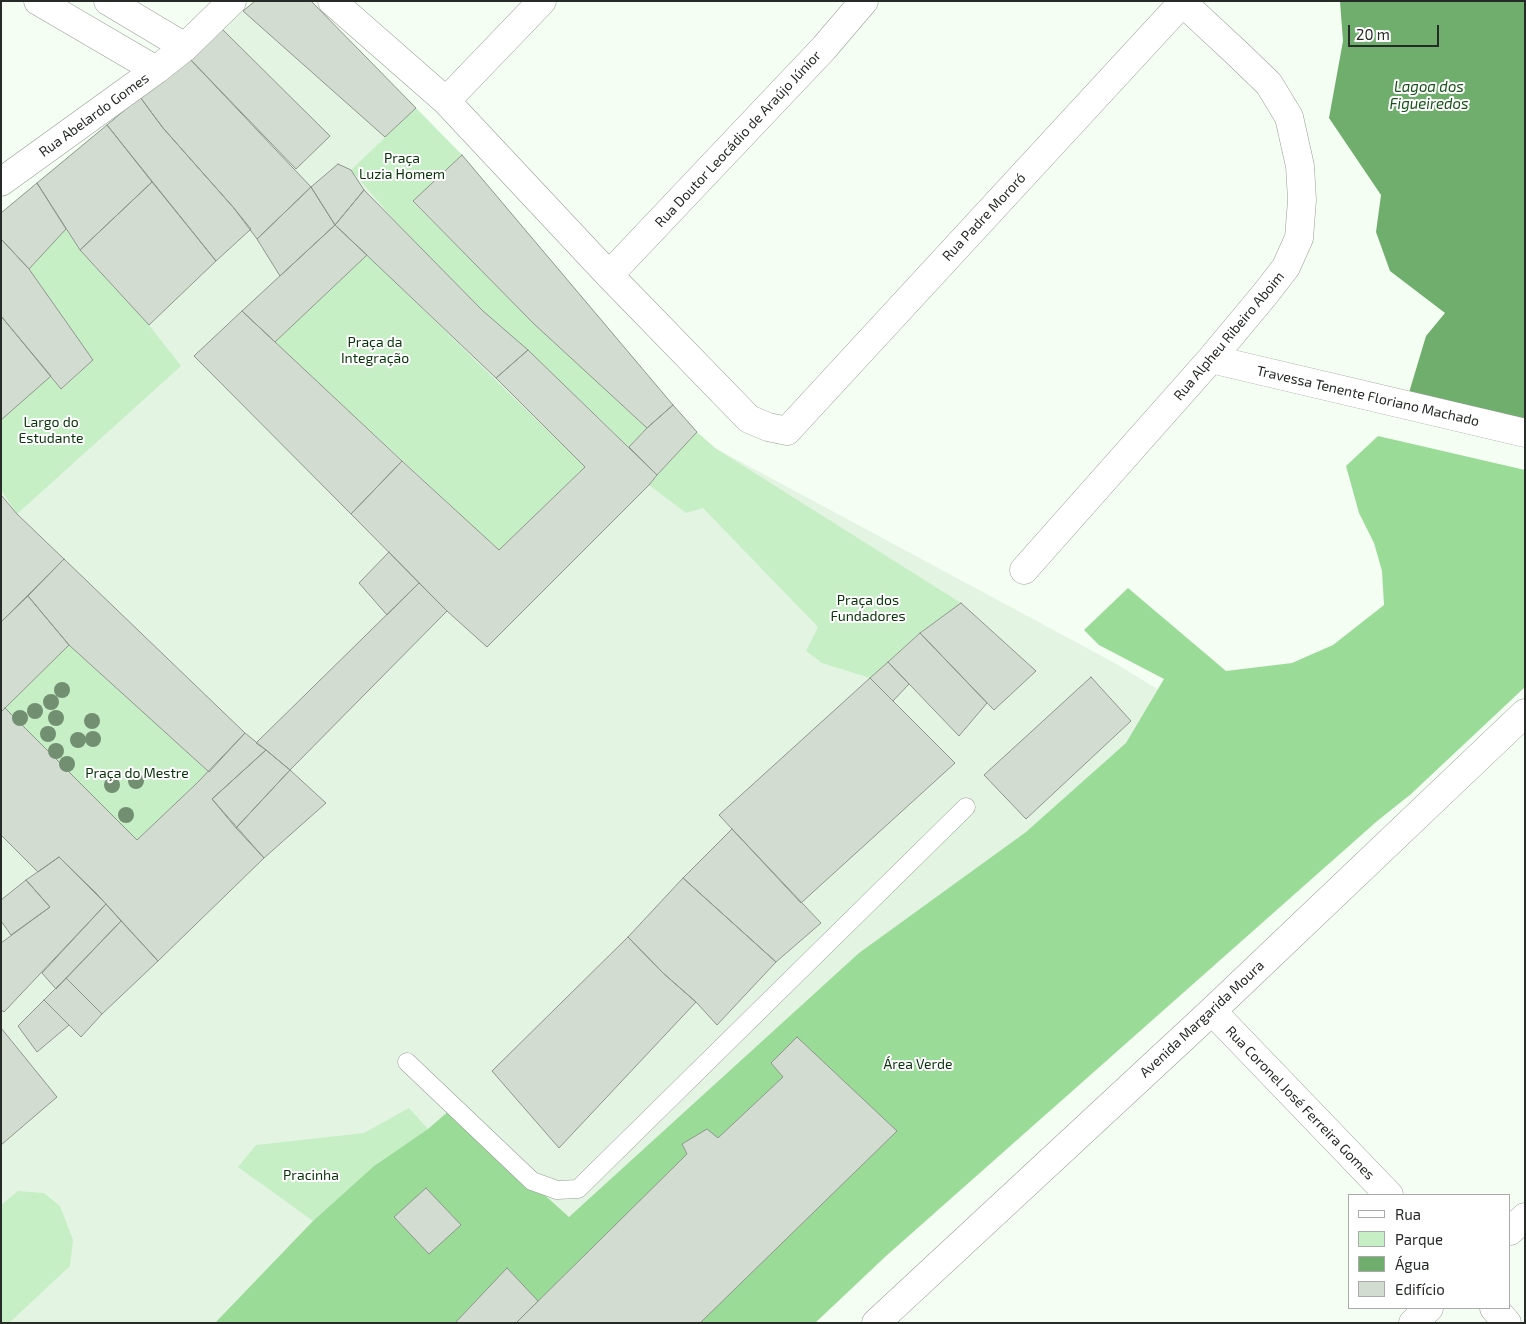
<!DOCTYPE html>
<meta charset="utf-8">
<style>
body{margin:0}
#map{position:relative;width:1526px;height:1324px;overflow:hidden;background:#f4fef3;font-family:"Exo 2",sans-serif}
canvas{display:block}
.frame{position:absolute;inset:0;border:2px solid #272b27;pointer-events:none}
.legend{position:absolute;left:1348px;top:1194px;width:162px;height:115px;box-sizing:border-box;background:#fff;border:1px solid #a9aaa9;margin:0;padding:6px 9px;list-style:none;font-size:15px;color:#272b27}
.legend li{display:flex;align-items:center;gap:10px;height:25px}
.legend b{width:25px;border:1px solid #a9aaa9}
.scale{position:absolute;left:1348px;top:25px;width:91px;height:22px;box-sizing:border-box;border:2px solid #272b27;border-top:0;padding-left:6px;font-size:15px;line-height:18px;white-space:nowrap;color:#272b27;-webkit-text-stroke:4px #fff;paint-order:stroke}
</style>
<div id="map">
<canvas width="1526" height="1324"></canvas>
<div class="frame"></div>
<ul class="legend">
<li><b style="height:6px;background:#fff"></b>Rua</li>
<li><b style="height:14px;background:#c7efc5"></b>Parque</li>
<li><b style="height:14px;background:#70ae6e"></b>Água</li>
<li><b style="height:14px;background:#d2dcd1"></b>Edifício</li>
</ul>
<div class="scale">20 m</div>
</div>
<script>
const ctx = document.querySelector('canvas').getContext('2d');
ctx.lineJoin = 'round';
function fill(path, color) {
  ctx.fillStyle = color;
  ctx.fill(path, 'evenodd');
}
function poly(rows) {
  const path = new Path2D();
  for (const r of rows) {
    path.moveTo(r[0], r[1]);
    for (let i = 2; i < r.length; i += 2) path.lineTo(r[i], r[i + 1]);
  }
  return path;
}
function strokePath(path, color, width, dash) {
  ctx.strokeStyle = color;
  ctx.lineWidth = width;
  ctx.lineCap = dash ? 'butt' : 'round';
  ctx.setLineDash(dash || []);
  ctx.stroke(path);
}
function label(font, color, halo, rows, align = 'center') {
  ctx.font = font + ' "Exo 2",sans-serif';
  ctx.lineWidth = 4;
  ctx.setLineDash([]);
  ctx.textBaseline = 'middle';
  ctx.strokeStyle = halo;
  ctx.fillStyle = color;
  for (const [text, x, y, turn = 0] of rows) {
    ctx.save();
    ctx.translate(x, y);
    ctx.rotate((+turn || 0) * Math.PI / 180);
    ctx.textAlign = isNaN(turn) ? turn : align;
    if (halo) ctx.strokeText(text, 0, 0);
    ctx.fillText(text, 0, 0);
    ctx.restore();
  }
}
fill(poly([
 [255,1,311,1,462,155,673,405,696,432,715,448,1113,662,1376,822,886,1256,815,1323,1,1323,1,213]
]), '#e4f4e3');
fill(poly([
 [416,108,462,155,413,202,533,323,647,428,629,447,528,350,483,311,394,220,351,170],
 [66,229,80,250,149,325,181,366,17,514,1,490,1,420,51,376,62,389,93,360,29,269],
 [367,255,585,467,499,550,275,342],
 [697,432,715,448,961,603,919,633,870,678,822,663,806,651,818,627,703,508,686,513,649,485,657,475],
 [69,645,209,772,137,840,5,708],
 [409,1108,428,1129,374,1166,313,1221,238,1167,256,1145,364,1133],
 [18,1191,44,1193,60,1206,73,1240,70,1266,9,1323,1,1323,1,1205]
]), '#c7efc5');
fill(poly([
 [1378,436,1525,470,1525,687,1411,794,1376,822,886,1256,815,1323,215,1323,313,1221,374,1166,428,1129,450,1110,569,1217,859,953,1026,832,1126,743,1164,679,1099,645,1084,630,1128,588,1226,671,1292,663,1333,645,1384,605,1382,571,1374,543,1359,513,1346,466]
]), '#9bdb98');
fill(poly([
 [1340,1,1525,1,1525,429,1408,396,1426,336,1445,313,1390,271,1376,232,1381,195,1329,118,1343,41]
]), '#70ae6e');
const building = poly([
 [255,1,311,1,416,108,385,137,243,11,255,1],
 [222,29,330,136,296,169,188,57,222,29],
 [188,57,311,187,257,239,233,207,163,128,140,97,188,57],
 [140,97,163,128,233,207,251,229,216,261,107,125,140,97],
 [107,125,152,182,80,250,37,183,107,125],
 [462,155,673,405,647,428,533,323,413,201,462,155],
 [338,164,351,170,364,190,335,225,311,187,338,164],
 [152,182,216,261,149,325,80,250,152,182],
 [37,183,66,229,29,269,1,239,1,213,37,183],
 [311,187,335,225,280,276,257,239,311,187],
 [364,190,483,311,528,350,496,378,335,225,364,190],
 [335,225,367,255,275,342,242,311,335,225],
 [1,239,29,269,93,360,61,389,1,316,1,239],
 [242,311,402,461,351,514,194,356,242,311],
 [1,316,51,376,1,420,1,316],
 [528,350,657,475,649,485,487,647,447,611,351,514,402,461,499,550,585,467,496,378,528,350],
 [673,405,697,432,657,475,629,447,647,428,673,405],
 [1,495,17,514,64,559,1,622,1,495],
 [389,552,419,583,387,615,359,583,389,552],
 [64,559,245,733,209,772,69,645,28,596,64,559],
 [419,583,447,611,290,770,266,750,256,743,419,583],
 [28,596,69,645,1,712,1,622,28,596],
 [961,603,1036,671,994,710,920,633,961,603],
 [920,633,987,703,959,736,888,662,920,633],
 [888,662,909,684,893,701,870,678,888,662],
 [1091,677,1131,721,1026,819,984,775,1091,677],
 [870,678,955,763,801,903,719,815,870,678],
 [5,708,137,840,197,783,245,733,266,750,212,799,264,858,158,961,96,893,59,857,38,872,1,835,1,712,5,708],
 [266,750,290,770,236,828,212,799,266,750],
 [290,770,326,803,264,858,236,828,290,770],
 [732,829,821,923,776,962,683,878,732,829],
 [59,857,106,904,4,1012,1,1010,1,943,50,907,26,880,59,857],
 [683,878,776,962,717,1025,696,1002,663,973,628,937,683,878],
 [26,880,50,907,11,935,1,921,1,900,26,880],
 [106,904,121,921,56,989,42,973,106,904],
 [121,921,158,961,102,1014,66,978,121,921],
 [628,937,663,973,696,1002,559,1148,492,1071,628,937],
 [66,978,102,1014,81,1037,44,1000,66,978],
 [44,1000,69,1025,37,1052,18,1026,44,1000],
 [1,1028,57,1097,1,1145,1,1028],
 [797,1037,897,1131,700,1323,516,1323,687,1154,682,1144,707,1129,718,1138,783,1077,771,1063,797,1037],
 [426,1188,461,1225,429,1254,394,1217,426,1188],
 [507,1268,538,1301,516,1323,455,1323,507,1268]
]);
fill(building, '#d2dcd1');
strokePath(building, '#8e978d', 1);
const service = poly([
 [407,1062,532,1181,557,1190,578,1189,966,807]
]);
const minor = poly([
 [332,1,446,101,609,275,749,419,768,427,787,431,1182,3],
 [185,47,232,1],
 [446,101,542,1],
 [609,275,824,48,864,1],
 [1211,359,1525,433],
 [1024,570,1211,359,1266,293,1286,267,1299,238,1302,200,1300,166,1289,117,1269,84,1238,54,1181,1],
 [1212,1011,1389,1195],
 [1510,1231,1525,1217],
 [1494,1308,1507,1323],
 [876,1323,1212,1011,1525,713],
 [1413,1323,1429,1308]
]);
const secondary = poly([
 [38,1,156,70],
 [1,182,156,70,185,47,108,1]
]);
strokePath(service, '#97a096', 19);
strokePath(minor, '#97a096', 29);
strokePath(secondary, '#97a096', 29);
strokePath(service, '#fff', 18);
strokePath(minor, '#fff', 28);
strokePath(secondary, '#fff', 28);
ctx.fillStyle = '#728f72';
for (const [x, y] of [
 [62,690],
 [51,702],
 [35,711],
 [20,718],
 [56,718],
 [92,721],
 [48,734],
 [93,739],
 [78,740],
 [56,751],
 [67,764],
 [136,781],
 [112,785],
 [126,815]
]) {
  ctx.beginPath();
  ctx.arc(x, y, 8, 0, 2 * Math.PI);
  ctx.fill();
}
label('14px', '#272b27', '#fff', [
 ["Rua Abelardo Gomes",94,115,-36],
 ["Rua Doutor Leocádio de Araújo Júnior",738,139,-47],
 ["Rua Padre Mororó",984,217,-47],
 ["Rua Alpheu Ribeiro Aboim",1229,336,-50],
 ["Travessa Tenente Floriano Machado",1368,396,13],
 ["Avenida Margarida Moura",1202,1019,-43],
 ["Rua Coronel José Ferreira Gomes",1300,1103,46]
]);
label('14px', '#073408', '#fff', [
 ["Praça",402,158],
 ["Luzia Homem",402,174],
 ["Praça da",375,342],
 ["Integração",375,358],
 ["Largo do",51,422],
 ["Estudante",51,438],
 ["Praça dos",868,600],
 ["Fundadores",868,616],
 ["Praça do Mestre",137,773],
 ["Área Verde",918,1064],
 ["Pracinha",311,1175]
]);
label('italic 15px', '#175618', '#fff', [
 ["Lagoa dos",1429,87],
 ["Figueiredos",1429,104]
]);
</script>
